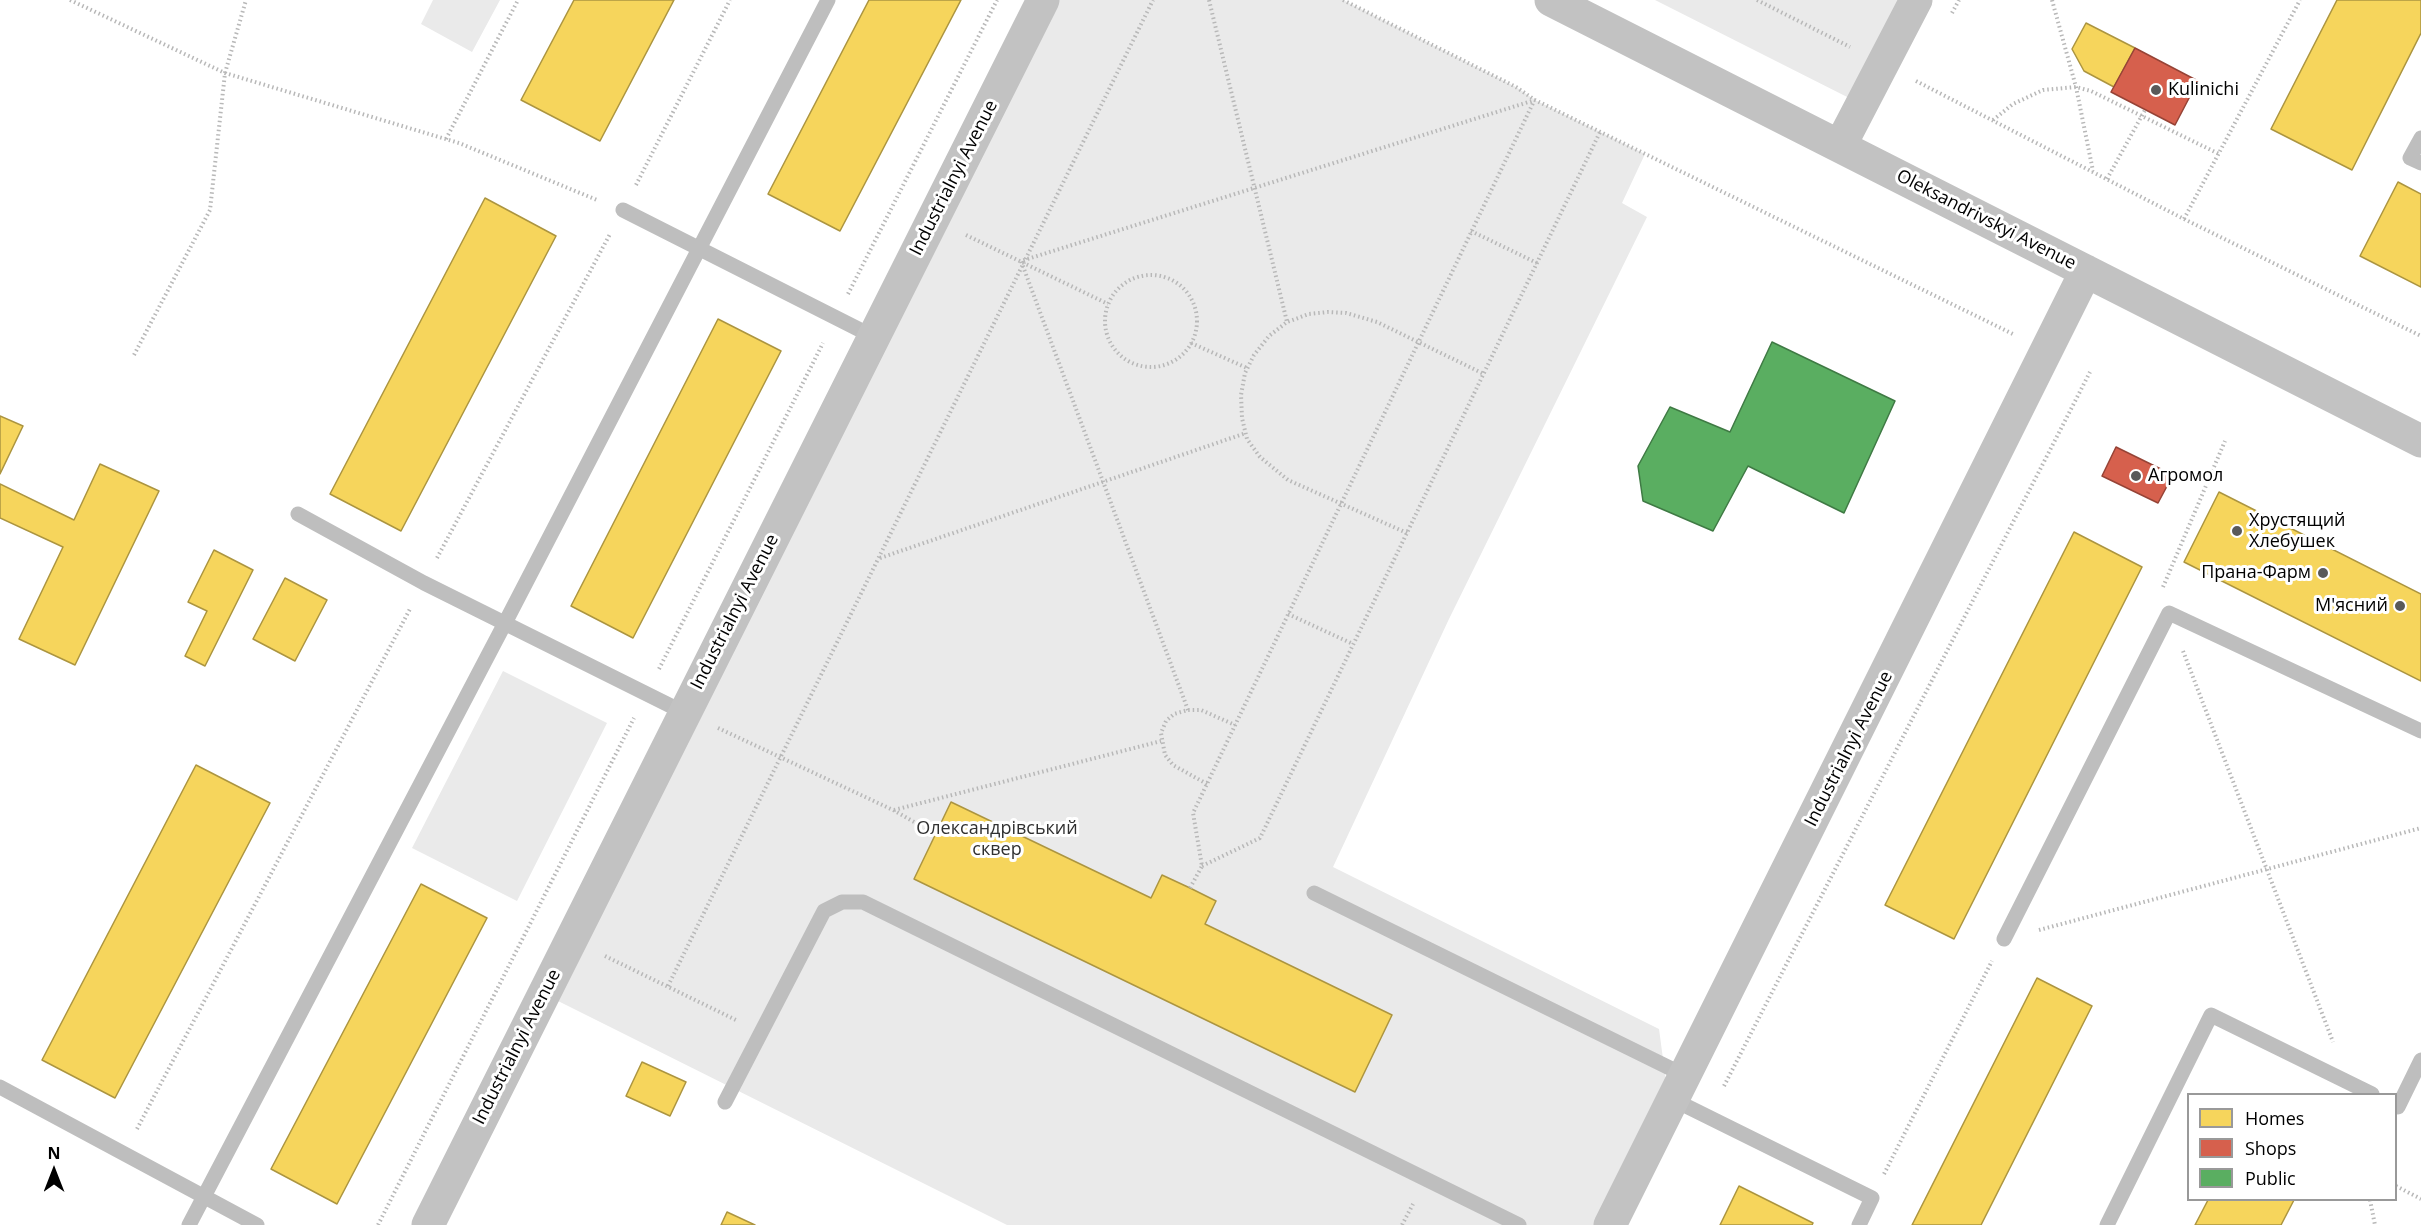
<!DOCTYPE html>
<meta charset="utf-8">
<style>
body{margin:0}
#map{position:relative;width:2421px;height:1225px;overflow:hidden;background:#fff;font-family:"Open Sans",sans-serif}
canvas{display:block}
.legend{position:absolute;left:2187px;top:1093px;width:210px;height:108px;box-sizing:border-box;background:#fff;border:2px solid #999;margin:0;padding:8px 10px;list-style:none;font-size:18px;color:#000}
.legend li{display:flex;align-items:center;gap:12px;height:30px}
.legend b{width:30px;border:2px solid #999}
.north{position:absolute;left:24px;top:1141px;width:60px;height:60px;-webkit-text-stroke:4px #fff;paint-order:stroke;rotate:0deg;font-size:16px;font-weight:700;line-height:24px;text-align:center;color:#000}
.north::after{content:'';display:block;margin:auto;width:21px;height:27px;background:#000;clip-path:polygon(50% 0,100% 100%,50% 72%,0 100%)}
</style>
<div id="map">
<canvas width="2421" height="1225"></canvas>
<ul class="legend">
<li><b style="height:16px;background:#f6d55c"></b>Homes</li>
<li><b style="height:16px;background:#d6604d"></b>Shops</li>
<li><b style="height:16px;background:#5aae61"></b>Public</li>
</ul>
<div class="north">N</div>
</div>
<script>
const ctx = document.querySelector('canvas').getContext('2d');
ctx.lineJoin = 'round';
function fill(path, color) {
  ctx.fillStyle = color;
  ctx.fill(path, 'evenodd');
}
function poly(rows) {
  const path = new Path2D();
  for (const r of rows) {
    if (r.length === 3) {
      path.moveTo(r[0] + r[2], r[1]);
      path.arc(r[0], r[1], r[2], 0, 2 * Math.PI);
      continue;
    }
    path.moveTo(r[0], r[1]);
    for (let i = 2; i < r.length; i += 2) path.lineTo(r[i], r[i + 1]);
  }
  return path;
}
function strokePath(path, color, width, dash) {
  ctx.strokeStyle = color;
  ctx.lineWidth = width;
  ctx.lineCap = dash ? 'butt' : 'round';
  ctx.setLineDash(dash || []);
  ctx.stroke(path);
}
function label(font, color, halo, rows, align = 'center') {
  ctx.font = font + ' "Open Sans",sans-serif';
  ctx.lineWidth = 6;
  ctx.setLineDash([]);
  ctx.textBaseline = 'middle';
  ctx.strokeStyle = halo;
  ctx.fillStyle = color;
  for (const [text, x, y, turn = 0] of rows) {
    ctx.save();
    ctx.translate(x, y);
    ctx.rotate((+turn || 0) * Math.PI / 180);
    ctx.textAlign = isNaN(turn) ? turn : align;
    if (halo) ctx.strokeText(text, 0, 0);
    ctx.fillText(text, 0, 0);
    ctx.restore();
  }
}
fill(poly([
 [433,0,500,0,472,52,421,24],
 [1043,0,1343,0,1516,87,1535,100,1645,154,1622,203,1647,217,1449,619,1333,867,1659,1029,1666,1081,1594,1225,1007,1225,544,994],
 [1655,0,1916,0,1863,105],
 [503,671,607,723,517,901,412,848]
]), '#eaeaea');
const homes = poly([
 [574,0,674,0,600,141,521,100,574,0],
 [869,0,961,0,840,231,768,194,869,0],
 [2337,0,2421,0,2421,33,2352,170,2271,129,2337,0],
 [2086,23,2135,48,2114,87,2084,71,2072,49,2086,23],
 [2398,182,2421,194,2421,287,2360,256,2398,182],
 [485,198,556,236,401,531,330,494,485,198],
 [718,319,781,351,633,638,571,606,718,319],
 [0,416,23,426,0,474,0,416],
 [100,464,159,491,75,665,19,639,63,547,0,518,0,484,74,520,100,464],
 [2219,492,2421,594,2421,681,2184,562,2219,492],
 [2074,532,2142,567,1954,939,1885,905,2074,532],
 [214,550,253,570,205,666,185,656,207,611,188,602,214,550],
 [285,578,327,600,295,661,253,639,285,578],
 [196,765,270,803,115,1098,42,1060,196,765],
 [951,802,1151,898,1162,875,1190,888,1216,901,1205,924,1392,1015,1355,1092,914,879,951,802],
 [421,884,487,918,337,1204,271,1169,421,884],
 [2037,978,2092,1006,1981,1225,1912,1225,2037,978],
 [642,1062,686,1082,670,1116,626,1096,642,1062],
 [1739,1186,1813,1223,1812,1225,1720,1225,1739,1186],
 [2208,1200,2294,1200,2281,1225,2195,1225,2208,1200],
 [727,1212,755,1225,721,1225,727,1212]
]);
fill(homes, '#f6d55c');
strokePath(homes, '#ac9540', 1.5);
const shops = poly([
 [2135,48,2198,81,2175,125,2111,92,2135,48],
 [2116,447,2173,475,2158,503,2102,476,2116,447]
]);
fill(shops, '#d6604d');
strokePath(shops, '#964336', 1.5);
const public = poly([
 [1772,342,1895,401,1844,513,1748,466,1713,531,1643,501,1638,466,1670,407,1730,432,1772,342]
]);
fill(public, '#5aae61');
strokePath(public, '#3f7a44', 1.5);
strokePath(poly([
 [70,0,225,73,459,143,597,200],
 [1209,0,1287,322],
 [1343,0,1516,87,1535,100,2013,334],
 [1757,0,1850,47],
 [2052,0,2076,87,2093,171],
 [1952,13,1959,0],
 [1916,81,2184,219,2421,336],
 [1993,120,2013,104,2043,90,2076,87,2091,91,2219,154],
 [446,139,518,0],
 [2107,179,2145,110],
 [636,185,730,0],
 [2184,219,2300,0],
 [1471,231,1537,263],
 [966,235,1108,304],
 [1151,321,46],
 [848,294,997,0],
 [1191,343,1247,368],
 [134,355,210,210,225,73,246,0],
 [1407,533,1288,480,1260,457,1247,439,1242,418,1241,395,1245,373,1254,355,1269,336,1287,322,1309,314,1328,312,1346,313,1377,322,1484,374],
 [437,558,610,234],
 [880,558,1246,433],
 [2163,587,2225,441],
 [1288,614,1353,644],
 [2183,651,2333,1042],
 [659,669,823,343],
 [1188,710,1021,261,1535,100],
 [718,728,893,810,935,834],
 [1207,784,1173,765,1165,755,1161,733,1166,721,1174,714,1188,710,1201,710,1235,725],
 [894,810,1161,741],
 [1202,866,1260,838,1600,132],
 [1190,888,1202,866,1193,813,1534,101],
 [2039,930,2421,828],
 [605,956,736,1020],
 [668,986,1153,0],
 [1724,1086,2090,372],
 [137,1129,411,607],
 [1884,1174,1992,961],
 [2396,1186,2421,1199],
 [2370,1200,2375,1225],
 [378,1225,634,718],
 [1402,1225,1413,1204]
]), '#b8b8b8', 4, [1.5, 3]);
strokePath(poly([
 [2421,138,2410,158,2421,163],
 [623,210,874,337],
 [298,514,424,583,685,713],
 [1314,893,1686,1076],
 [2004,939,2169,613,2421,731],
 [0,1087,257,1225],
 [1674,1100,1872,1198,1859,1225],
 [725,1102,824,911,842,902,863,902,1519,1225],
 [2396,1106,2398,1107,2421,1060],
 [189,1225,505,623,828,0],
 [2107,1225,2211,1015,2372,1094]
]), '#bebebe', 15);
strokePath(poly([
 [1551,0,2421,441],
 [1840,146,1916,0],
 [428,1225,1043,0],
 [1610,1225,2086,271]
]), '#c2c2c2', 33);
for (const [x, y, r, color] of [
 [2156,90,6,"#595959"],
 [2136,476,6,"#595959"],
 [2237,531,6,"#595959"],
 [2323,573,6,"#595959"],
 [2400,606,6,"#595959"]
]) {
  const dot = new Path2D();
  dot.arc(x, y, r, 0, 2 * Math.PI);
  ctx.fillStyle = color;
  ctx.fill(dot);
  strokePath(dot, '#fff', 2);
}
label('18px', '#000', '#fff', [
 ["Kulinichi",2168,90],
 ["Агромол",2148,476],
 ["Хрустящий",2249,521],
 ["Хлебушек",2249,542],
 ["Прана-Фарм",2311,573,"right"],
 ["М'ясний",2388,606,"right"]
], 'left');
label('18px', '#000', '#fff', [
 ["Industrialnyi Avenue",954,178,-63],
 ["Oleksandrivskyi Avenue",1986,220,27],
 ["Industrialnyi Avenue",735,612,-63],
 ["Industrialnyi Avenue",1849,749,-63],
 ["Industrialnyi Avenue",517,1047,-63]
]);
label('18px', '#303030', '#fff', [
 ["Олександрівський",997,829],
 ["сквер",997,850]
]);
</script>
